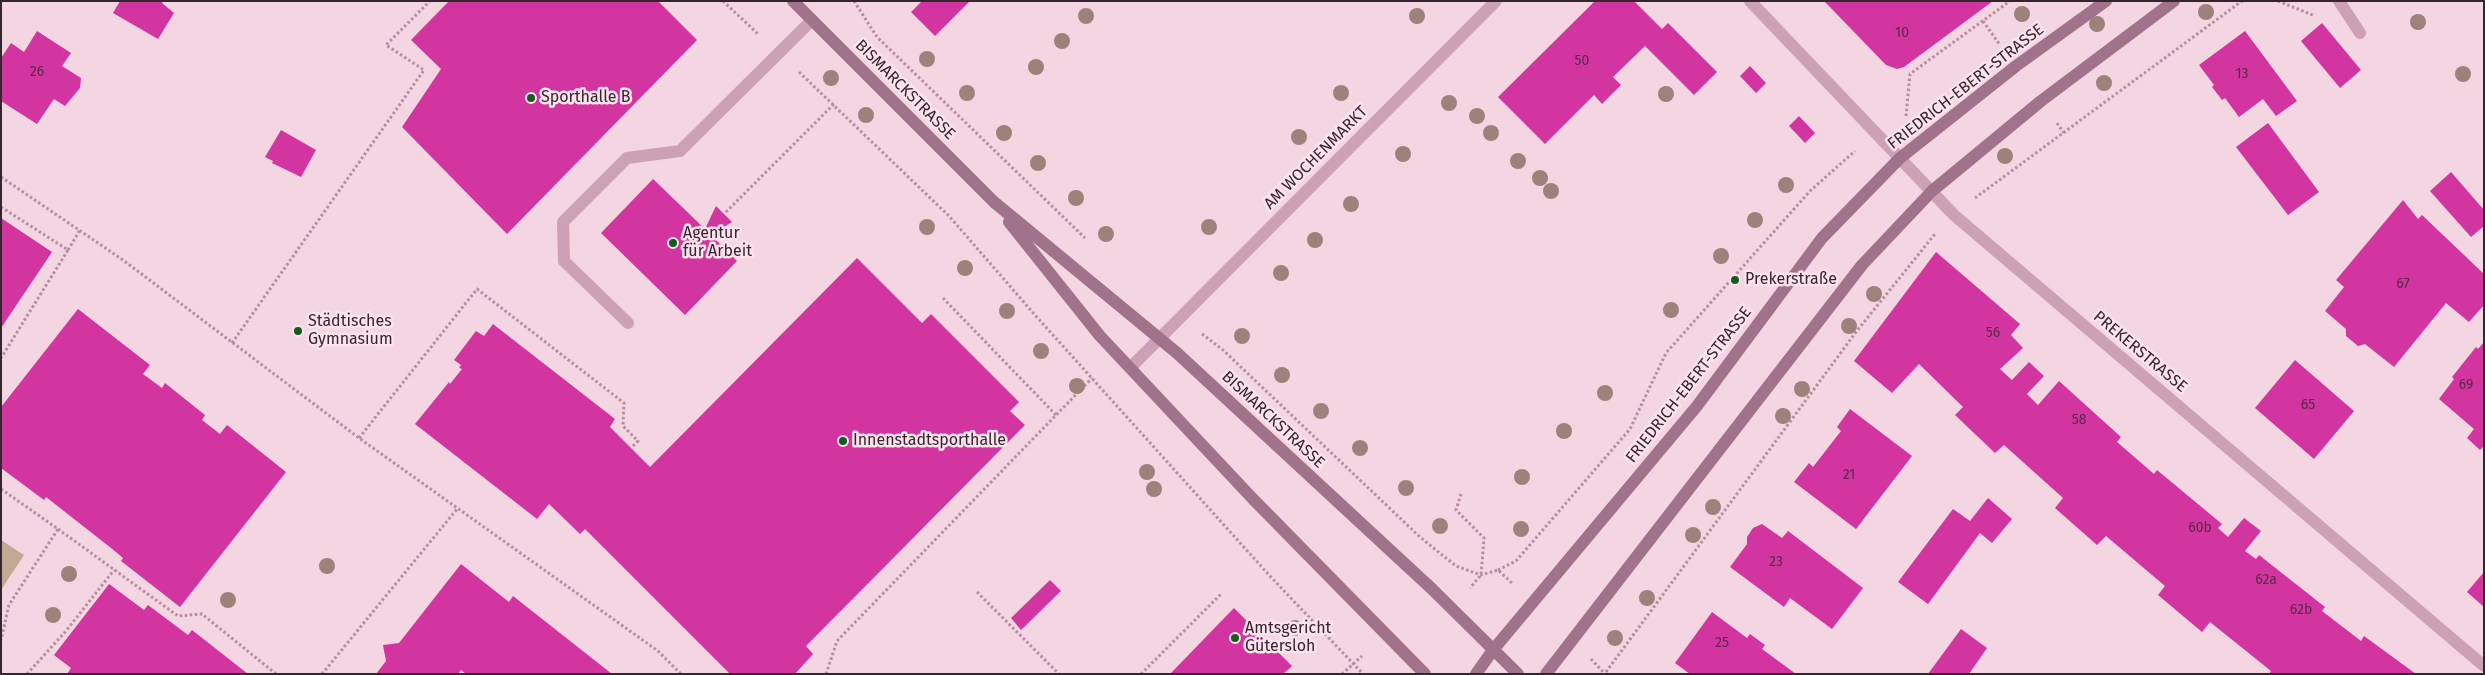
<!DOCTYPE html>
<meta charset="utf-8">
<style>
body{margin:0}
#map{position:relative;width:2485px;height:675px;overflow:hidden;background:#f3d6e1;font-family:"Fira Sans",sans-serif}
canvas{display:block}
.frame{position:absolute;inset:0;border:2px solid #35252f;pointer-events:none}
</style>
<div id="map">
<canvas width="2485" height="675"></canvas>
<div class="frame"></div>
</div>
<script>
const ctx = document.querySelector('canvas').getContext('2d');
ctx.lineJoin = 'round';
function fill(path, color) {
  ctx.fillStyle = color;
  ctx.fill(path, 'evenodd');
}
function poly(rows) {
  const path = new Path2D();
  for (const r of rows) {
    path.moveTo(r[0], r[1]);
    for (let i = 2; i < r.length; i += 2) path.lineTo(r[i], r[i + 1]);
  }
  return path;
}
function strokePath(path, color, width, dash) {
  ctx.strokeStyle = color;
  ctx.lineWidth = width;
  ctx.lineCap = dash ? 'butt' : 'round';
  ctx.setLineDash(dash || []);
  ctx.stroke(path);
}
function label(font, color, halo, rows, align = 'center') {
  ctx.font = font + ' "Fira Sans",sans-serif';
  ctx.lineWidth = 5;
  ctx.setLineDash([]);
  ctx.textBaseline = 'middle';
  ctx.strokeStyle = halo;
  ctx.fillStyle = color;
  for (const [text, x, y, turn = 0] of rows) {
    ctx.save();
    ctx.translate(x, y);
    ctx.rotate((+turn || 0) * Math.PI / 180);
    ctx.textAlign = isNaN(turn) ? turn : align;
    if (halo) ctx.strokeText(text, 0, 0);
    ctx.fillText(text, 0, 0);
    ctx.restore();
  }
}
fill(poly([
 [1,540,24,555,1,590]
]), '#c3a895');
fill(poly([
 [120,1,163,1,162,3,174,13,158,39,113,13],
 [449,1,658,1,697,40,507,234,402,127,441,69,411,40],
 [922,1,970,1,935,36,911,12],
 [1595,1,1634,1,1662,29,1668,23,1717,72,1694,95,1645,46,1613,77,1621,85,1602,104,1594,95,1545,144,1498,97],
 [1824,1,1993,1,1904,67,1897,69,1886,65],
 [2322,23,2361,70,2340,88,2301,41],
 [37,31,71,53,62,66,81,78,80,88,65,106,54,99,37,124,1,101,1,58,11,43,24,52],
 [2245,31,2297,101,2276,116,2263,99,2239,117,2225,98,2222,100,2212,87,2214,85,2199,65],
 [1750,66,1766,83,1756,93,1740,76],
 [1799,116,1815,133,1805,143,1789,126],
 [2268,123,2319,192,2288,215,2236,147],
 [281,130,316,150,301,177,272,163,273,161,265,157],
 [2451,172,2484,210,2484,226,2471,237,2430,191],
 [653,179,705,229,716,206,732,222,711,235,737,261,685,315,601,233],
 [2403,200,2418,219,2422,215,2484,274,2484,305,2469,322,2446,303,2394,367,2365,344,2358,346,2346,336,2346,329,2325,311,2344,287,2336,280],
 [1,218,52,252,1,328],
 [1936,252,2020,324,2011,335,2023,348,2000,369,2012,380,2029,362,2044,376,2027,394,2038,405,2059,381,2121,437,2117,442,2154,474,2157,470,2222,524,2218,528,2228,537,2244,518,2261,531,2245,551,2256,559,2259,555,2325,607,2322,611,2361,641,2364,636,2416,674,2269,674,2271,671,2210,622,2202,632,2158,595,2165,586,2106,536,2097,545,2055,508,2063,498,2004,445,1995,453,1955,415,1963,407,1919,364,1892,393,1854,361],
 [857,258,922,323,931,314,1019,402,1010,411,1025,425,806,646,813,654,795,674,730,674,585,529,580,534,549,504,537,519,415,424,449,382,450,384,462,369,459,368,461,365,454,360,476,331,484,336,493,324,615,419,610,427,650,467],
 [78,309,150,365,143,374,162,388,165,383,205,415,202,420,220,434,227,425,286,472,180,607,121,561,123,558,111,548,46,497,44,500,1,468,1,407],
 [2484,342,2484,446,2480,450,2467,438,2474,429,2439,399,2454,379,2452,377,2476,347,2478,349],
 [2295,360,2354,411,2314,459,2255,408],
 [1850,409,1912,456,1856,529,1794,482,1809,463,1813,467,1841,431,1837,427],
 [1988,498,2012,519,1992,543,1980,533,1928,604,1898,582,1953,509,1970,521],
 [1762,524,1782,538,1788,531,1863,588,1832,629,1790,598,1784,607,1730,567,1747,544,1747,537,1753,528],
 [461,564,509,602,513,596,612,674,466,674,461,670,458,674,376,674,386,661,383,645,399,643],
 [2484,572,2484,607,2467,592],
 [1050,580,1061,591,1021,630,1011,618],
 [109,584,144,610,148,605,188,635,192,630,248,674,67,674,71,668,54,655],
 [1234,608,1292,666,1290,668,1283,674,1170,674],
 [1712,612,1747,638,1750,634,1765,645,1762,649,1796,674,1690,674,1675,663],
 [1961,629,1987,648,1969,674,1928,674]
]), '#d2359f');
strokePath(poly([
 [723,1,759,35],
 [854,1,877,37,1085,238],
 [2278,1,2315,16],
 [1983,21,2000,45],
 [799,72,949,216,1035,315,1269,575,1363,674],
 [1906,116,1910,74,2010,1],
 [2057,123,2064,133],
 [1,177,123,260,359,438,658,651,681,674],
 [1975,198,2242,1],
 [1,207,68,250,1,358],
 [726,212,834,104],
 [68,250,80,230],
 [943,298,1056,415],
 [1202,334,1223,350,1421,538,1456,566,1481,575,1498,570,1513,584],
 [232,343,424,70,386,45,430,1],
 [359,438,477,289,624,403,623,426,638,441,631,448],
 [1,489,58,529,9,605,1,640],
 [1461,494,1456,510,1484,538,1481,575,1470,588],
 [58,529,178,616,202,614,276,674],
 [1498,570,1516,561,1630,429,1666,353,1810,191,1855,151],
 [977,592,1059,674],
 [1591,659,1605,674],
 [1606,672,1856,332,1935,234],
 [27,674,66,631,114,570],
 [322,674,457,509],
 [826,674,837,641,1092,378],
 [1141,674,1222,593],
 [1342,674,1362,656]
]), '#b88ba1', 3, [2.5, 2.5]);
strokePath(poly([
 [2339,1,2360,33],
 [628,323,564,261,563,222,627,158,680,151,812,20]
]), '#cca1b5', 12);
strokePath(poly([
 [1750,1,1954,215,2484,666],
 [1130,368,1496,1]
]), '#cca1b5', 12);
strokePath(poly([
 [793,1,994,202,1177,353,1432,589,1518,674],
 [1009,222,1100,336,1253,499,1425,674],
 [1476,674,1493,650,1697,406,1822,238,1900,158,2016,66,2106,1],
 [1546,674,1862,265,1932,191,2041,101,2174,1]
]), '#a0728b', 12);
ctx.fillStyle = '#9d817a';
for (const [x, y] of [
 [2206,12],
 [2022,14],
 [1086,16],
 [1417,16],
 [2418,22],
 [2097,24],
 [1062,41],
 [927,59],
 [1036,67],
 [2463,74],
 [831,78],
 [2104,83],
 [967,93],
 [1341,93],
 [1666,94],
 [1449,103],
 [866,115],
 [1477,116],
 [1004,133],
 [1491,133],
 [1299,137],
 [1403,154],
 [2005,156],
 [1518,161],
 [1038,163],
 [1540,178],
 [1786,185],
 [1551,191],
 [1076,198],
 [1351,204],
 [1755,220],
 [927,227],
 [1209,227],
 [1106,234],
 [1315,240],
 [1721,256],
 [965,268],
 [1281,273],
 [1874,294],
 [1671,310],
 [1007,311],
 [1849,326],
 [1242,336],
 [1041,351],
 [1282,375],
 [1077,386],
 [1802,389],
 [1605,393],
 [1321,411],
 [1783,416],
 [1564,431],
 [1360,448],
 [1147,472],
 [1522,477],
 [1406,488],
 [1154,489],
 [1713,507],
 [1440,526],
 [1521,529],
 [1693,535],
 [327,566],
 [69,574],
 [1647,598],
 [228,600],
 [53,615],
 [1295,628],
 [1615,638]
]) {
  ctx.beginPath();
  ctx.arc(x, y, 8, 0, 2 * Math.PI);
  ctx.fill();
}
for (const [x, y, r, color] of [
 [531,98,5,"#175b21"],
 [673,243,5,"#175b21"],
 [1735,280,5,"#175b21"],
 [298,331,5,"#175b21"],
 [843,441,5,"#175b21"],
 [1235,638,5,"#175b21"]
]) {
  const dot = new Path2D();
  dot.arc(x, y, r, 0, 2 * Math.PI);
  ctx.fillStyle = color;
  ctx.fill(dot);
  strokePath(dot, '#fbe2ec', 2);
}
label('14px', '#5c294b', null, [
 ["10",1902,33],
 ["50",1582,61],
 ["26",37,72],
 ["13",2242,74],
 ["67",2403,284],
 ["56",1993,333],
 ["69",2466,385],
 ["65",2308,405],
 ["58",2079,420],
 ["21",1849,475],
 ["60b",2200,528],
 ["23",1776,562],
 ["62a",2266,580],
 ["62b",2301,610],
 ["25",1722,643]
]);
label('16px', '#35252f', '#fbe2ec', [
 ["FRIEDRICH-EBERT-STRASSE",1966,87,-38],
 ["BISMARCKSTRASSE",905,90,45],
 ["AM WOCHENMARKT",1316,158,-45],
 ["PREKERSTRASSE",2140,352,40],
 ["FRIEDRICH-EBERT-STRASSE",1689,385,-52],
 ["BISMARCKSTRASSE",1273,420,43]
]);
label('16px', '#35252f', '#fbe2ec', [
 ["Sporthalle B",541,98],
 ["Agentur",683,234],
 ["für Arbeit",683,252],
 ["Prekerstraße",1745,280],
 ["Städtisches",308,322],
 ["Gymnasium",308,340],
 ["Innenstadtsporthalle",853,441],
 ["Amtsgericht",1245,629],
 ["Gütersloh",1245,647]
], 'left');
</script>
